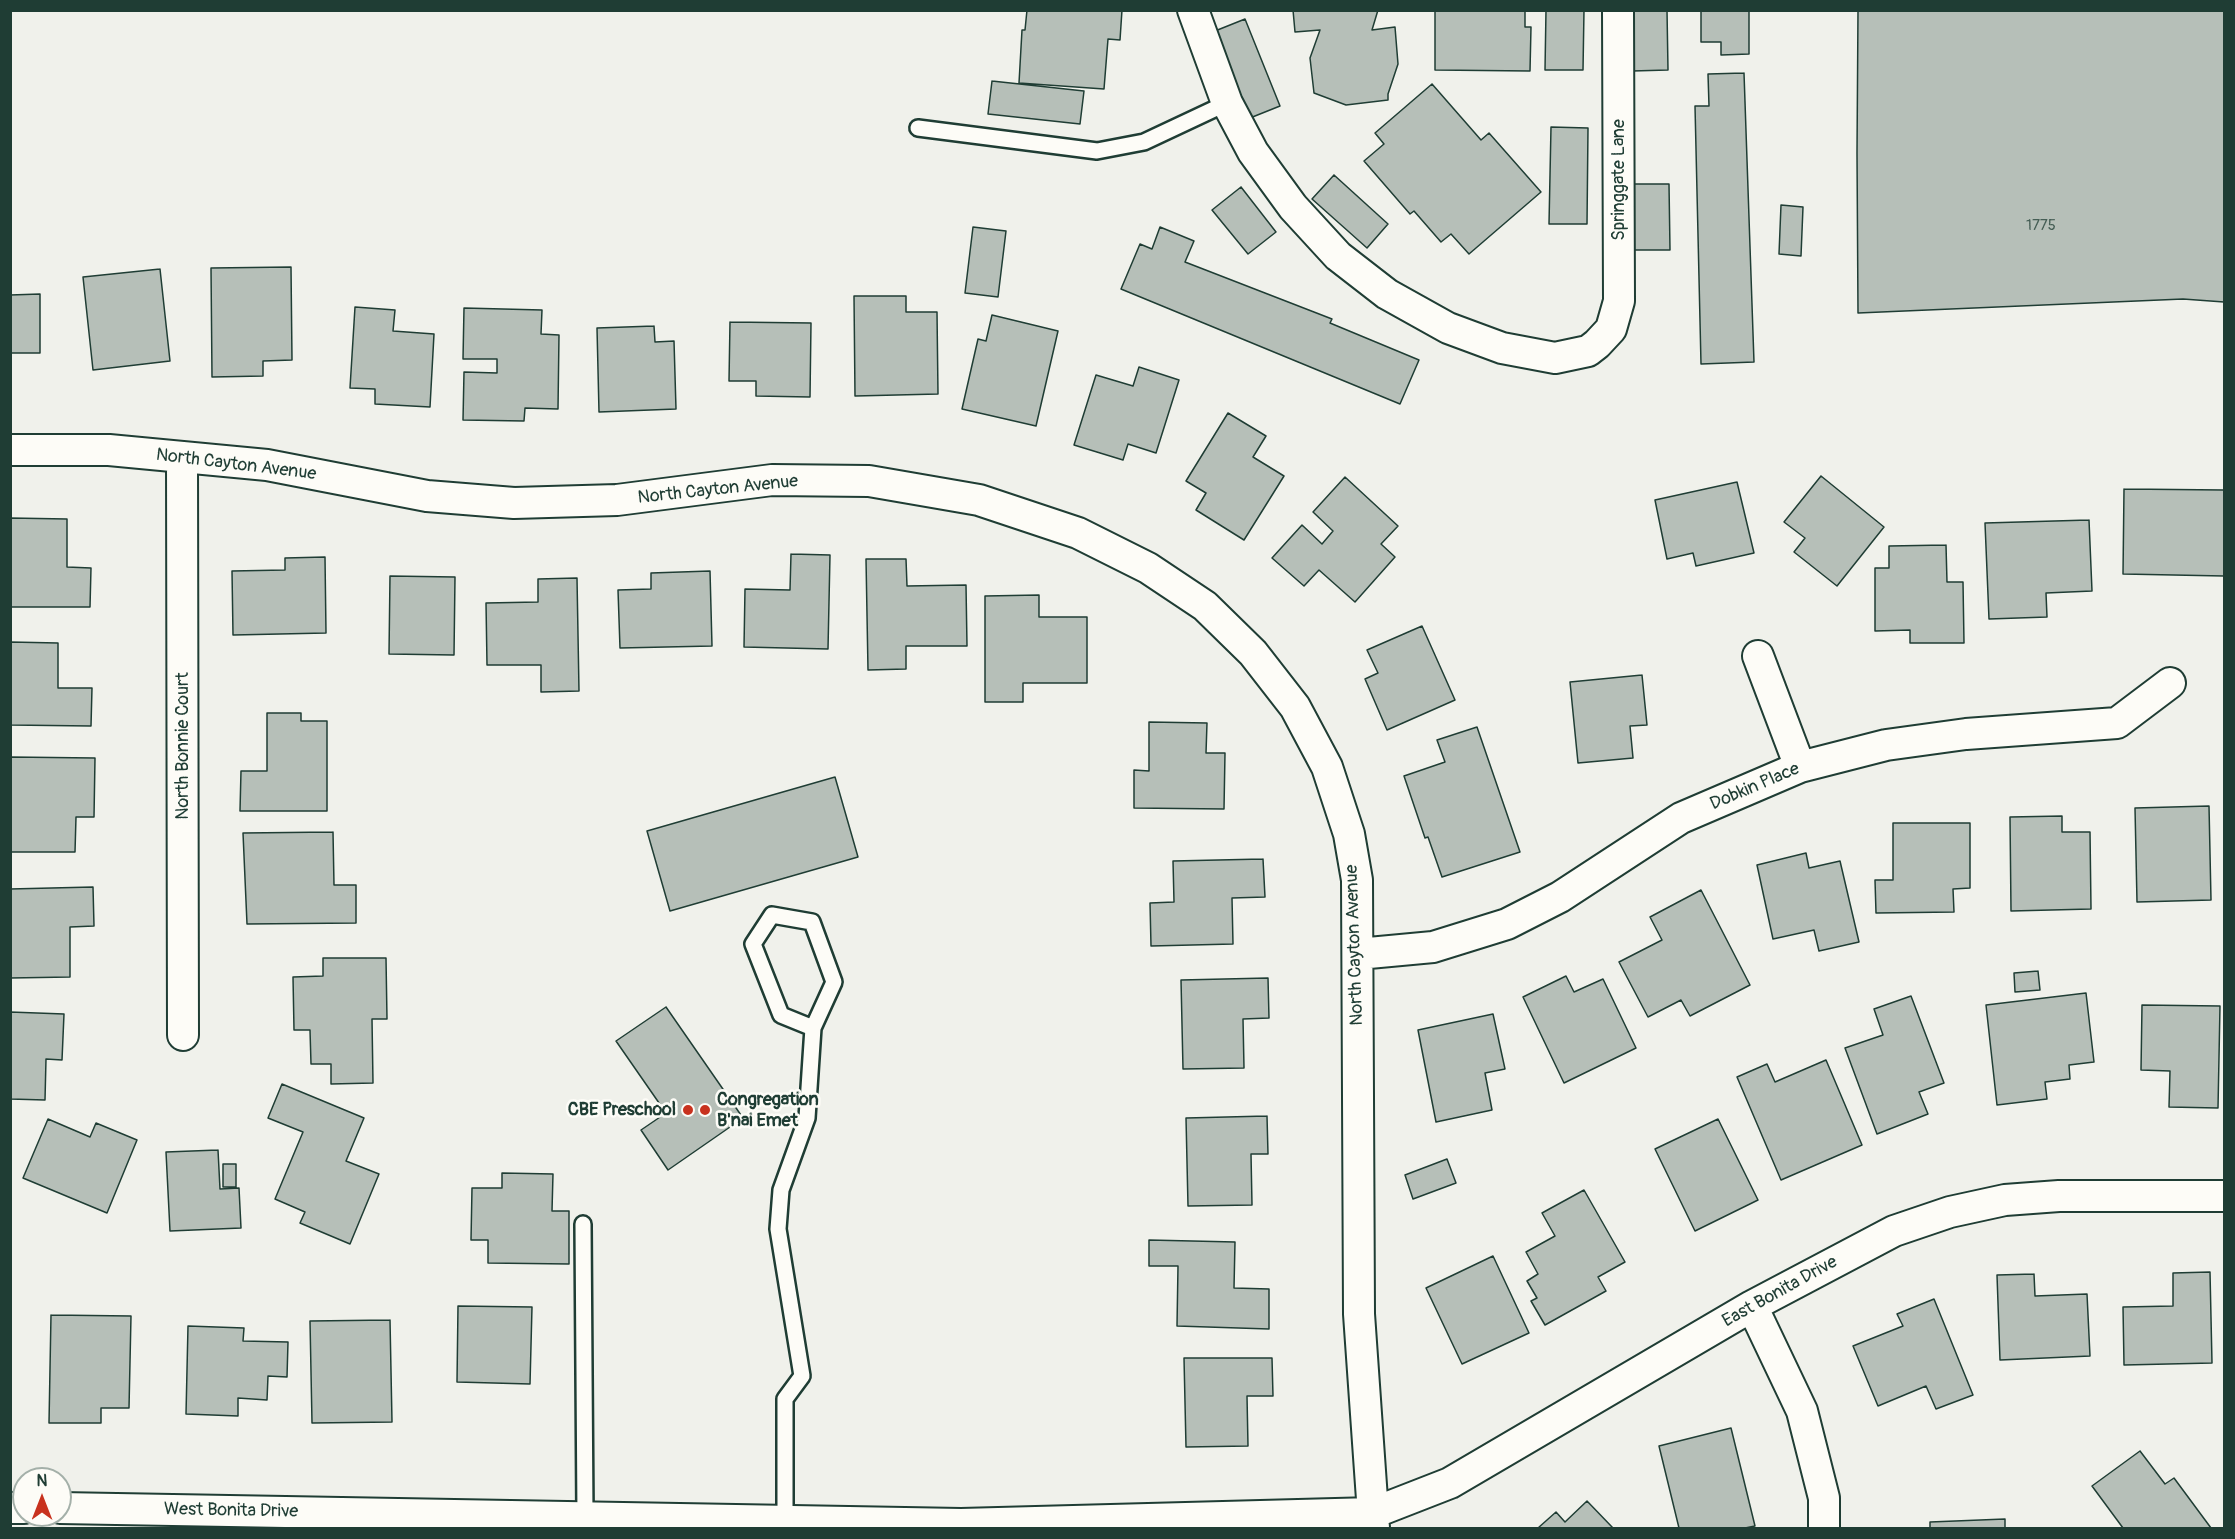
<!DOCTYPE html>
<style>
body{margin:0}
#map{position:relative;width:2235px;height:1539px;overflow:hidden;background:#f0f1eb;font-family:Pangolin,sans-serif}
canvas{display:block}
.frame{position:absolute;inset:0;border:12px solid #1f3d34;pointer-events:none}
.north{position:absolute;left:12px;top:1467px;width:60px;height:60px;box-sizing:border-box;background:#fdfcf7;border:2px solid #a4b0a9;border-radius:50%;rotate:0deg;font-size:16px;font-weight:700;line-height:24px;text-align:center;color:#1f3d34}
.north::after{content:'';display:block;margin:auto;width:21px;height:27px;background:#c8321e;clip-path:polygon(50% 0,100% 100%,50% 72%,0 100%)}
</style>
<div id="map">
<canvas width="2235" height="1539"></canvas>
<div class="frame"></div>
<div class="north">N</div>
</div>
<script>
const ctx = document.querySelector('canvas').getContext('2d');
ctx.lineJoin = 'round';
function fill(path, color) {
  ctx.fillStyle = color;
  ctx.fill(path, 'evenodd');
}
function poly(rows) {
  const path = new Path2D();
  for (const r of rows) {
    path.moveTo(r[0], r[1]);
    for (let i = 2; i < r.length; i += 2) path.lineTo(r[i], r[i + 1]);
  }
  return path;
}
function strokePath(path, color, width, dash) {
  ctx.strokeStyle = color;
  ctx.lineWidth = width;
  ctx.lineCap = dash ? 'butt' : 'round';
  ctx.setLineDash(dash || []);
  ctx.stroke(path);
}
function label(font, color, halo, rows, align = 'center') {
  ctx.font = font + ' Pangolin,sans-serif';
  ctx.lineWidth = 5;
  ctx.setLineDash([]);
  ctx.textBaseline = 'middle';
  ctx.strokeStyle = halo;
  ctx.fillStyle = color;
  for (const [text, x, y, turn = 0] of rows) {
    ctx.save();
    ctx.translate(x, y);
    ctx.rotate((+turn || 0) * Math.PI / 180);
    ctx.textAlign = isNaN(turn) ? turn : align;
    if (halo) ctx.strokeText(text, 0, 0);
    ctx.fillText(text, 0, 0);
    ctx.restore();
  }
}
const building = poly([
 [1027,10,1122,10,1120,40,1108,39,1104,89,1019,83,1022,30,1025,30,1027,10],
 [1293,10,1378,10,1372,30,1395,27,1398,64,1388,94,1388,100,1346,105,1314,93,1310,58,1320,30,1295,32,1293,10],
 [1435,10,1525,10,1525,27,1531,27,1530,71,1435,70,1435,10],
 [1546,10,1584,10,1583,70,1545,70,1546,10],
 [1631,10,1667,10,1668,70,1632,71,1631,10],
 [1701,10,1749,10,1749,54,1721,55,1721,42,1701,42,1701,10],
 [1858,10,2224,10,2224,302,2183,299,1858,313,1857,153,1858,10],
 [1245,19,1280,106,1250,118,1215,31,1245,19],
 [1744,73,1754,362,1701,364,1695,106,1709,106,1708,74,1744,73],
 [992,81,1084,91,1080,124,988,114,992,81],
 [1432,84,1481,140,1489,133,1541,192,1469,254,1451,234,1441,242,1414,211,1410,214,1364,161,1384,144,1375,133,1432,84],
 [1551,127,1588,128,1587,224,1549,224,1551,127],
 [1334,175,1388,224,1367,248,1312,199,1334,175],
 [1633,184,1669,184,1670,250,1634,250,1633,184],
 [1241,187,1276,232,1248,254,1212,210,1241,187],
 [1781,205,1803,207,1801,256,1779,254,1781,205],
 [973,227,1006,231,998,297,965,293,973,227],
 [1160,227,1194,241,1185,262,1332,319,1330,323,1419,360,1400,404,1121,289,1140,244,1152,249,1160,227],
 [291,267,292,360,263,361,263,376,212,377,211,268,291,267],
 [160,269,170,361,93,370,83,277,160,269],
 [40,294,40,353,11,353,10,370,10,295,40,294],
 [854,296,906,296,906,312,937,312,938,394,855,396,854,296],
 [355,307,395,310,393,331,434,334,430,407,375,404,375,389,350,388,355,307],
 [464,308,542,310,541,334,559,335,558,409,525,408,524,421,463,420,464,372,497,373,497,359,463,359,464,308],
 [992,315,1058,331,1036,426,962,409,978,339,986,341,992,315],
 [730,322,811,323,810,397,756,396,756,381,729,381,730,322],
 [654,326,655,342,674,341,676,409,599,412,597,328,654,326],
 [1139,367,1179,380,1156,453,1128,444,1123,460,1074,445,1096,375,1133,386,1139,367],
 [1228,413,1266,436,1253,457,1284,476,1244,540,1196,510,1206,493,1186,481,1228,413],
 [1821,476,1884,527,1837,586,1794,552,1805,538,1784,522,1821,476],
 [1345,477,1398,526,1381,544,1395,557,1355,602,1319,570,1304,586,1272,558,1302,525,1322,544,1333,531,1313,512,1345,477],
 [1737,482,1754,553,1696,566,1693,553,1667,559,1655,500,1737,482],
 [2124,489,2224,490,2224,576,2123,574,2124,489],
 [10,518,67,519,67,567,91,568,90,607,10,607,10,518],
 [2089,520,2092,591,2046,593,2047,617,1989,619,1985,523,2089,520],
 [1946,545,1947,582,1963,582,1964,643,1910,643,1910,630,1875,631,1875,568,1889,568,1889,546,1946,545],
 [791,554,830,555,828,649,744,647,745,589,790,590,791,554],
 [325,557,326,633,233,635,232,571,285,570,285,558,325,557],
 [866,559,906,559,907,586,966,585,967,646,906,646,906,669,868,670,866,559],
 [710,571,712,646,620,648,618,590,651,589,651,573,710,571],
 [390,576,455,577,454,655,389,654,390,576],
 [577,578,579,691,541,692,541,665,487,665,486,603,538,602,538,579,577,578],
 [1039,595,1039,617,1087,617,1087,683,1023,683,1023,702,985,702,985,596,1039,595],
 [1422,626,1455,700,1387,730,1365,679,1378,673,1367,650,1422,626],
 [10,642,58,643,58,688,92,688,91,726,10,725,10,642],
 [1642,675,1647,725,1630,726,1633,758,1578,763,1570,682,1642,675],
 [267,713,301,713,301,721,327,721,327,811,240,811,241,771,267,771,267,713],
 [1149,722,1207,723,1206,753,1225,753,1224,809,1134,808,1134,770,1149,771,1149,722],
 [1477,727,1520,852,1442,877,1428,837,1425,838,1404,776,1445,762,1437,740,1477,727],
 [10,757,95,758,94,817,76,817,75,852,11,852,10,757],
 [835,777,858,857,670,911,647,831,835,777],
 [2209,806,2211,900,2137,902,2135,808,2209,806],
 [2062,816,2062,832,2090,832,2091,909,2011,911,2010,817,2062,816],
 [1893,823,1970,823,1970,888,1953,889,1954,912,1876,913,1875,880,1893,880,1893,823],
 [333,832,334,885,356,885,356,923,247,924,243,833,333,832],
 [1806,853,1809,868,1840,861,1859,942,1819,951,1814,930,1773,939,1757,865,1806,853],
 [1263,859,1265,897,1232,898,1233,944,1151,946,1150,903,1174,902,1173,861,1263,859],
 [93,887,94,926,70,927,70,977,10,978,10,889,93,887],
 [1701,890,1750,985,1690,1016,1681,1000,1648,1017,1619,962,1662,940,1650,917,1701,890],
 [323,958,386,958,387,1019,372,1019,373,1083,331,1084,331,1064,311,1064,310,1030,294,1030,293,977,323,976,323,958],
 [2038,971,2040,990,2015,992,2014,973,2038,971],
 [1566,976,1574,992,1603,979,1636,1048,1564,1083,1523,997,1566,976],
 [1268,978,1269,1018,1243,1019,1244,1068,1183,1069,1181,980,1268,978],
 [2086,993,2094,1062,2069,1065,2070,1079,2045,1082,2047,1099,1997,1105,1986,1005,2086,993],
 [1911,996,1944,1083,1919,1092,1928,1114,1877,1134,1845,1048,1883,1035,1874,1009,1911,996],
 [2142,1005,2220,1006,2218,1108,2169,1107,2170,1071,2141,1070,2142,1005],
 [666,1007,743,1118,668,1170,641,1130,666,1113,616,1041,666,1007],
 [10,1012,64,1014,62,1060,46,1059,45,1100,10,1099,10,1012],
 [1493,1014,1505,1069,1485,1073,1492,1110,1436,1122,1418,1030,1493,1014],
 [1826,1060,1862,1145,1781,1180,1737,1077,1767,1064,1775,1082,1826,1060],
 [282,1084,364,1118,346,1161,379,1174,350,1244,300,1223,305,1212,275,1199,303,1132,268,1118,282,1084],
 [1267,1116,1268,1154,1251,1154,1252,1205,1188,1206,1186,1118,1267,1116],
 [48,1119,90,1137,96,1123,137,1140,107,1213,23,1178,48,1119],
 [1718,1119,1758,1200,1695,1231,1655,1149,1718,1119],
 [218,1150,220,1189,239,1188,241,1228,170,1231,166,1152,218,1150],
 [1447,1159,1456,1183,1413,1199,1405,1175,1447,1159],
 [223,1164,236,1164,236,1187,223,1187,223,1164],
 [502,1173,553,1174,552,1211,569,1211,569,1264,488,1263,488,1240,471,1240,472,1188,502,1188,502,1173],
 [1584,1190,1625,1262,1598,1277,1606,1291,1545,1325,1531,1301,1537,1298,1527,1281,1538,1274,1526,1252,1555,1236,1542,1213,1584,1190],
 [1149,1240,1235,1242,1234,1288,1269,1289,1269,1329,1177,1326,1178,1266,1149,1266,1149,1240],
 [1493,1256,1529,1333,1462,1364,1426,1288,1493,1256],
 [2210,1272,2212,1363,2124,1365,2123,1307,2173,1306,2173,1273,2210,1272],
 [2034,1274,2035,1296,2087,1294,2090,1356,2000,1360,1997,1275,2034,1274],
 [1934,1299,1973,1395,1936,1409,1926,1386,1878,1406,1853,1346,1903,1326,1897,1314,1934,1299],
 [458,1306,532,1307,530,1384,457,1382,458,1306],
 [51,1315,131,1316,129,1408,101,1408,101,1423,49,1423,51,1315],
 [390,1320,392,1422,312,1423,310,1321,390,1320],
 [188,1326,244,1328,243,1341,288,1342,287,1377,268,1376,267,1400,238,1398,238,1416,186,1414,188,1326],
 [1184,1358,1272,1358,1273,1396,1247,1396,1248,1446,1186,1447,1184,1358],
 [1731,1428,1755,1526,1745,1528,1679,1528,1659,1446,1731,1428],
 [2140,1451,2165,1484,2174,1478,2211,1528,2123,1528,2092,1486,2140,1451],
 [1587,1501,1613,1528,1538,1528,1556,1512,1565,1522,1587,1501],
 [2005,1519,2005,1528,1930,1528,1930,1522,2005,1519]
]);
fill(building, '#b6bfb8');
strokePath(building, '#1f3d34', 1.5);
const service = poly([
 [918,128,1097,151,1144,142,1227,103],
 [583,1224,585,1517],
 [785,1521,785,1399,802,1376,778,1229,781,1190,807,1118,813,1028,781,1015,753,944,772,915,812,922,834,982,813,1028]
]);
const minor = poly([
 [1193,10,1227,103,1253,152,1293,207,1338,256,1387,294,1448,328,1502,348,1555,358,1588,351,1597,344,1611,329,1619,301,1618,10],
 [10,450,109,450,267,465,427,496,514,503,617,500,772,480,869,481,979,500,1078,533,1148,568,1205,606,1253,653,1295,707,1327,767,1349,834,1357,880,1359,1314,1374,1528],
 [182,457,183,1035],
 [1758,656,1800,767],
 [1358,954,1433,947,1507,924,1560,897,1681,818,1800,767,1886,745,1966,734,2117,723,2170,683],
 [1752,1306,1802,1411,1824,1498,1824,1528],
 [10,1508,24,1508],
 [60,1508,961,1524,1373,1513,1450,1483,1752,1306,1894,1231,1950,1212,2005,1200,2059,1196,2224,1196]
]);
strokePath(service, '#1f3d34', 20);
strokePath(minor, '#1f3d34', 34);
strokePath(service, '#fdfcf7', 15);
strokePath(minor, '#fdfcf7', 30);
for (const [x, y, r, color] of [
 [688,1110,6,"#c8321e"],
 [705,1110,6,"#c8321e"]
]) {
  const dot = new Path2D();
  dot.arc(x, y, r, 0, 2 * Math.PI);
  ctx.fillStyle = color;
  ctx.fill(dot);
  strokePath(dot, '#fdfcf7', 2);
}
label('15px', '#455e55', null, [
 ["1775",2041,226]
]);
label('18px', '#1f3d34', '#fdfcf7', [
 ["Springgate Lane",1619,180,-90],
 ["North Cayton Avenue",236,465,7],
 ["North Cayton Avenue",718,490,-6],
 ["North Bonnie Court",183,746,-90],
 ["Dobkin Place",1755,787,-23],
 ["North Cayton Avenue",1355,945,-92],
 ["East Bonita Drive",1780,1292,-29],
 ["West Bonita Drive",231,1511,1]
]);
label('bold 18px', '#1f3d34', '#fdfcf7', [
 ["Congregation",717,1100],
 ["B'nai Emet",717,1121],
 ["CBE Preschool",676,1110,"right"]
], 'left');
</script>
